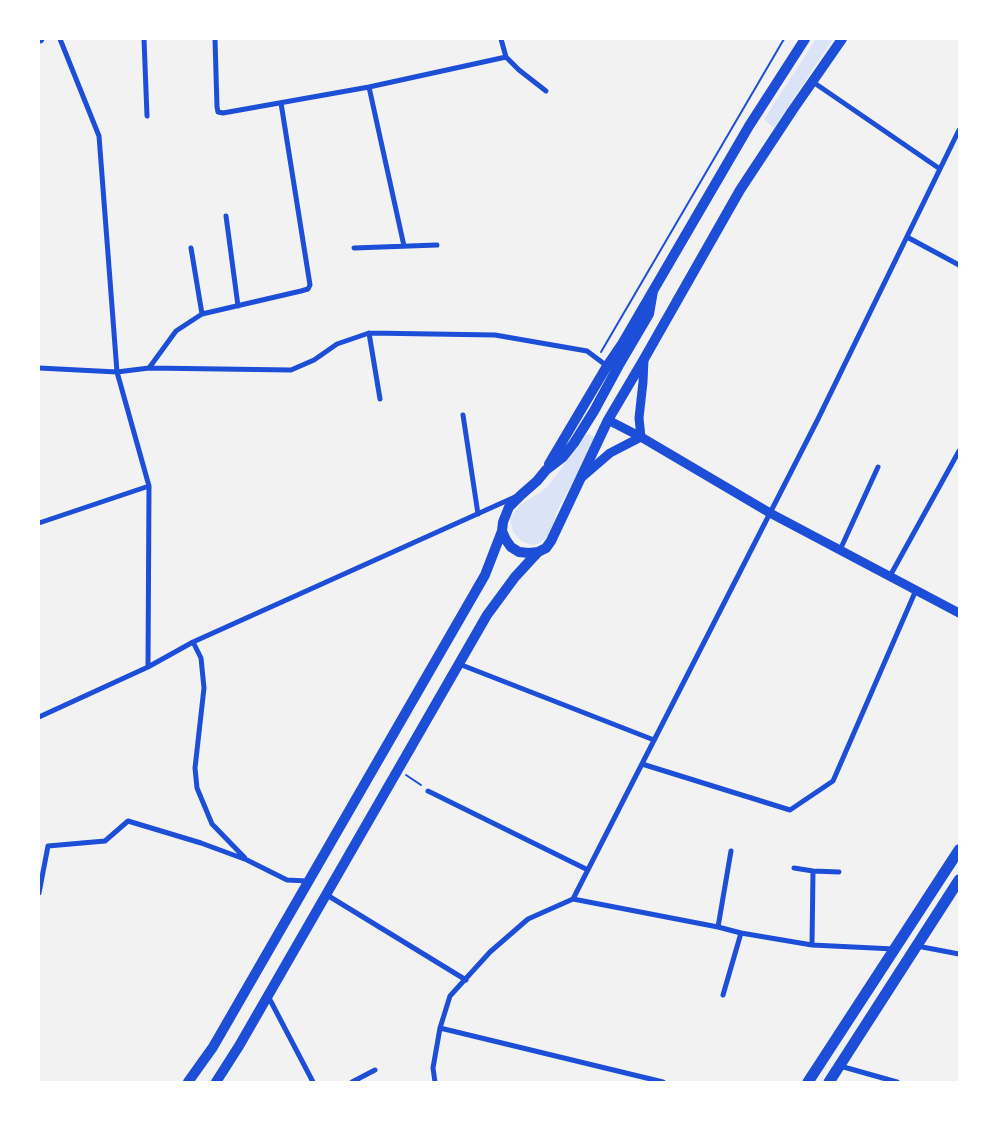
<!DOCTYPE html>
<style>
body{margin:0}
#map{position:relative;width:998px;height:1121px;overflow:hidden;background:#f2f2f2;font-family:"Varela Round",sans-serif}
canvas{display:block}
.frame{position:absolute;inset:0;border:40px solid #fff;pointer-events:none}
</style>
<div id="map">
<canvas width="998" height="1121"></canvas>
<div class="frame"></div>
</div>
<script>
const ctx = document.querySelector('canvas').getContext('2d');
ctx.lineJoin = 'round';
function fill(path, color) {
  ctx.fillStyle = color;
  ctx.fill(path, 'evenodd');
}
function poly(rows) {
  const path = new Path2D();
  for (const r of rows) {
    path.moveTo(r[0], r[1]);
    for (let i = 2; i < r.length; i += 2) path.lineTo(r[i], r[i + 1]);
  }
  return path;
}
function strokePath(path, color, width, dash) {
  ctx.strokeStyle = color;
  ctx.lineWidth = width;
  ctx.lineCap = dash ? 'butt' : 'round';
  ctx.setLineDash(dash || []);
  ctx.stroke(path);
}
fill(poly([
 [816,39,833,39,774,128,764,119],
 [587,434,597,437,556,513,554,523,548,537,538,544,533,545,526,543,521,541,513,532,510,518,520,505,542,491,548,486]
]), '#dbe4f7');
strokePath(poly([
 [601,352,784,39],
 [406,775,421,785]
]), '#1d4ed8', 2);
strokePath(poly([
 [60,39,99,136,117,372,149,486,148,667],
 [144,39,147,116],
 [215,39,217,107,218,112,223,113,369,87,506,57],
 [501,39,506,57,519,70,546,91],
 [813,82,940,169],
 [369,87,404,246],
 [226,216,238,306],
 [907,237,959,265],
 [354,248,437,245],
 [202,314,301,291,308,289,310,285,281,103],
 [369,333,380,399],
 [39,368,117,372,149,368,291,370,314,360,337,344,369,333,495,335,587,351,607,366],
 [149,368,176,331,202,314,191,248],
 [463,415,478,514],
 [39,523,149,486],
 [840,550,878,467],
 [890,576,959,451],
 [193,642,201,658,204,688,195,768,197,788,212,824,245,858],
 [459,664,654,740],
 [39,717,148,667,193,642,515,497],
 [642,764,790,810,833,781,916,590],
 [428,791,588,870],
 [794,868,813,871,839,872],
 [39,893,48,846,105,841,128,821,201,843,247,860,287,880,307,881],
 [327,895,466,980],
 [573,899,718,927,741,933,812,945,894,949],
 [718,927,731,851],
 [812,945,813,871],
 [917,946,959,954],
 [723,995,741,933],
 [268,996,313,1082],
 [440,1028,663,1082],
 [840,1066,897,1082],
 [352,1082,375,1070],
 [435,1082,433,1068,440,1028,450,996,490,952,528,919,573,899,818,419,959,130]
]), '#1d4ed8', 5);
strokePath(poly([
 [39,39,40,39],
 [608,420,641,437,770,513,959,613],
 [581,478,610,453,641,437,639,418,643,382,644,359]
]), '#1d4ed8', 9);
strokePath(poly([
 [653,291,649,314,619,365,594,411,574,443,563,457,546,470,537,481,521,495,509,507,503,522,502,531,506,540,511,547,519,552,529,553,538,552,546,548,551,541,608,420,644,359,740,190,792,111,842,39],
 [549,464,607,366,622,344,749,126,805,39],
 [188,1082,213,1047,485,575,502,531],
 [216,1082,239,1046,487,615,515,577,538,552]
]), '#1d4ed8', 10);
strokePath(poly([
 [808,1082,959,850],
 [829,1082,959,880]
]), '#1d4ed8', 11);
</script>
